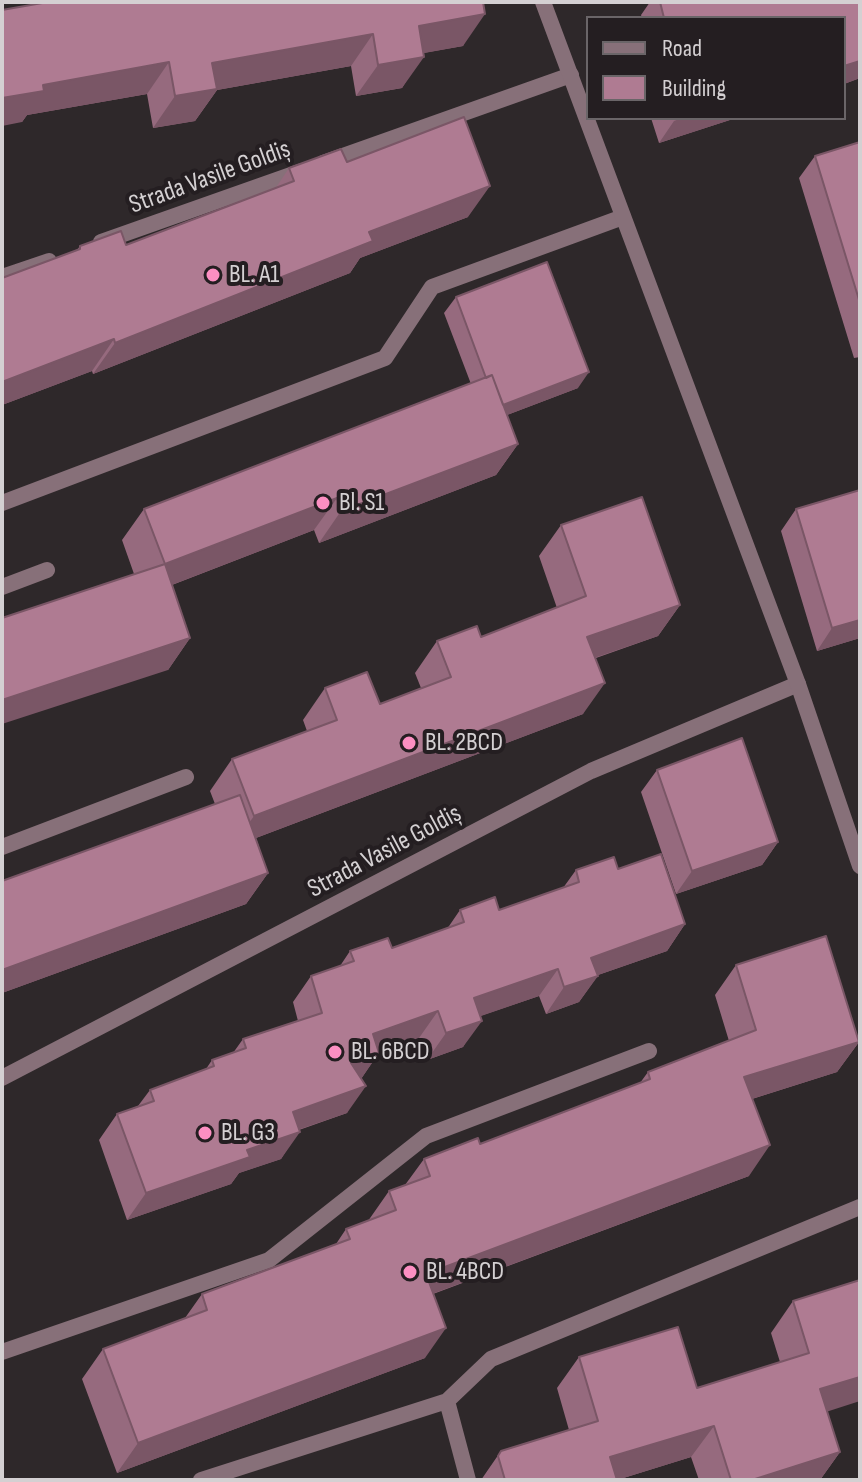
<!DOCTYPE html>
<meta charset="utf-8">
<style>
body{margin:0}
#map{position:relative;width:862px;height:1482px;overflow:hidden;background:#2e282a;font-family:"Sofia Sans Condensed",sans-serif}
canvas{display:block}
.frame{position:absolute;inset:0;border:4px solid #d4d0d2;pointer-events:none}
.legend{position:absolute;left:586px;top:16px;width:260px;height:104px;box-sizing:border-box;background:#241e21;border:2px solid #6a6568;margin:0;padding:10px 14px;list-style:none;font-size:24px;color:#d4d0d2}
.legend li{display:flex;align-items:center;gap:16px;height:40px}
.legend b{width:40px;border:2px solid #6a6568}
</style>
<div id="map">
<canvas width="862" height="1482"></canvas>
<div class="frame"></div>
<ul class="legend">
<li><b style="height:10px;background:#877079"></b>Road</li>
<li><b style="height:22px;background:#af7b92"></b>Building</li>
</ul>
</div>
<script>
const ctx = document.querySelector('canvas').getContext('2d');
ctx.lineJoin = 'round';
function poly(rows) {
  const path = new Path2D();
  for (const r of rows) {
    path.moveTo(r[0], r[1]);
    for (let i = 2; i < r.length; i += 2) path.lineTo(r[i], r[i + 1]);
  }
  return path;
}
function strokePath(path, color, width, dash) {
  ctx.strokeStyle = color;
  ctx.lineWidth = width;
  ctx.lineCap = dash ? 'butt' : 'round';
  ctx.setLineDash(dash || []);
  ctx.stroke(path);
}
function fill(path, color) {
  ctx.fillStyle = color;
  ctx.fill(path, 'evenodd');
}
function label(font, color, halo, rows, align = 'center') {
  ctx.font = font + ' "Sofia Sans Condensed",sans-serif';
  ctx.lineWidth = 8;
  ctx.setLineDash([]);
  ctx.textBaseline = 'middle';
  ctx.strokeStyle = halo;
  ctx.fillStyle = color;
  for (const [text, x, y, turn = 0] of rows) {
    ctx.save();
    ctx.translate(x, y);
    ctx.rotate((+turn || 0) * Math.PI / 180);
    ctx.textAlign = isNaN(turn) ? turn : align;
    if (halo) ctx.strokeText(text, 0, 0);
    ctx.fillText(text, 0, 0);
    ctx.restore();
  }
}
strokePath(poly([
 [323,163,571,75],
 [101,242,302,171],
 [2,277,49,261],
 [2,503,385,358,432,287,623,217],
 [2,587,47,570],
 [2,847,186,777],
 [2,1078,591,771,798,684],
 [2,1352,269,1260,426,1136,649,1051],
 [447,1401,468,1480],
 [201,1480,447,1401,491,1359,860,1207]
]), '#877079', 16);
strokePath(poly([
 [543,2,798,684,860,866]
]), '#877079', 16);
fill(poly([
 [483,2,463,46,423,53,402,88,356,96,351,66,217,90,195,121,153,128,147,94,27,115,22,122,2,10],
 [650,2,860,2,860,78,844,84,844,18,642,18,641,15],
 [651,118,736,118,659,143],
 [860,142,860,357,854,358,799,178,815,156],
 [347,162,468,217,360,258,350,273,93,374,92,371,2,405,2,278,77,250,80,246,126,245,275,189,289,168],
 [456,297,578,388,507,415,518,444,496,475,319,543,314,530,172,585,190,638,168,670,122,540,144,509,471,384,444,313],
 [796,509,860,638,817,651,781,531],
 [561,525,680,605,658,636,596,658,583,714,256,838,268,873,246,904,2,993,2,881,215,804,210,791,232,759,307,731,303,720,325,688,380,704,421,688,415,673,437,641,481,637,557,608,539,556],
 [657,770,778,842,762,865,676,894,641,792],
 [618,869,685,924,667,951,598,975,579,1002,546,1014,539,996,480,1016,463,1047,427,1060,419,1038,379,1052,361,1079,347,1113,299,1130,281,1159,239,1173,231,1184,127,1220,99,1140,117,1114,138,1106,150,1090,206,1069,212,1060,233,1053,243,1039,298,1021,293,1002,311,976,340,966,350,951,392,948,447,929,460,910,499,910,563,888,576,870],
 [736,965,859,1042,837,1072,752,1099,749,1176,433,1294,425,1358,117,1473,82,1379,103,1349,185,1318,202,1294,336,1244,346,1229,368,1221,389,1191,405,1185,424,1159,480,1144,640,1083,648,1072,729,1041,715,995],
 [860,1280,827,1411,840,1452,820,1480,699,1480,691,1457,617,1480,481,1480,498,1456,481,1480,501,1451,569,1430,557,1388,579,1357,697,1388,780,1362,771,1333,793,1301]
]), '#966a7e');
fill(poly([
 [485,14,463,46,397,58,419,26],
 [373,34,351,66,217,90,195,121,153,128,175,96,212,63],
 [424,57,402,88,356,96,378,65],
 [860,61,860,78,844,84,844,66],
 [169,62,147,94,27,115,22,122,2,126,2,98,43,85],
 [682,118,736,118,659,143,674,121],
 [490,186,468,217,360,258,350,273,93,374,115,343,369,232],
 [114,339,92,371,2,405,2,382],
 [589,372,578,388,486,423,498,407],
 [518,444,496,475,319,543,341,511],
 [337,498,314,530,143,596,165,564],
 [680,605,658,636,565,668,587,637],
 [860,620,860,638,817,651,832,628],
 [190,638,168,670,2,724,2,700],
 [605,683,583,714,232,847,254,816],
 [778,842,762,865,676,894,692,871],
 [268,873,246,904,2,993,2,970],
 [685,924,667,951,572,984,591,958],
 [558,969,539,996,455,1025,474,998],
 [598,976,579,1002,546,1014,564,987],
 [438,1011,419,1038,354,1061,373,1034],
 [482,1021,463,1047,427,1060,446,1033],
 [859,1042,837,1072,723,1108,744,1077],
 [379,1053,361,1079,351,1063],
 [366,1086,347,1113,274,1138,293,1112],
 [300,1132,281,1159,239,1173,231,1184,127,1220,146,1193,247,1150],
 [770,1145,749,1176,405,1304,426,1274],
 [446,1328,425,1358,117,1473,138,1443],
 [860,1377,860,1401,798,1421,820,1389],
 [714,1426,691,1457,617,1480,610,1457],
 [840,1452,820,1480,752,1480]
]), '#7a5666');
const building = poly([
 [48,2,483,2,485,14,419,26,424,57,378,65,373,34,212,63,217,89,175,96,169,62,43,85,44,91,2,98,2,10,48,2],
 [660,2,860,2,860,61,844,66,844,18,664,18,660,2],
 [464,117,490,186,369,232,373,241,115,343,114,339,2,382,2,278,80,249,80,246,121,231,126,245,294,181,289,168,341,149,347,162,464,117],
 [860,142,860,303,815,156,860,142],
 [547,262,589,372,503,405,492,375,486,378,456,297,547,262],
 [492,375,518,444,341,511,337,498,165,564,144,509,492,375],
 [860,490,860,620,832,628,796,509,860,490],
 [642,497,680,605,587,637,605,683,254,816,232,759,337,720,325,688,367,672,380,704,451,677,437,641,477,626,481,637,586,596,561,525,642,497],
 [165,564,190,638,2,700,2,618,165,564],
 [742,738,778,842,692,871,657,770,742,738],
 [240,795,268,873,2,970,2,881,240,795],
 [661,854,685,924,591,958,598,976,564,987,558,969,474,998,482,1021,446,1033,438,1011,373,1034,379,1053,351,1063,366,1086,293,1112,300,1132,247,1150,250,1157,146,1193,117,1114,154,1101,150,1090,214,1066,212,1060,246,1048,243,1039,322,1013,311,976,354,961,350,951,388,938,392,948,464,922,460,910,495,897,499,910,579,882,576,870,614,857,618,869,661,854],
 [826,936,859,1042,744,1077,770,1145,426,1274,446,1328,138,1443,103,1349,207,1310,202,1294,350,1239,346,1229,396,1210,389,1191,430,1176,424,1159,478,1138,480,1144,650,1079,648,1072,756,1030,736,965,826,936],
 [860,1280,860,1377,820,1389,840,1452,752,1480,731,1480,714,1426,610,1457,617,1480,505,1480,498,1456,501,1451,598,1421,579,1357,678,1327,697,1388,809,1353,793,1301,860,1280]
]);
fill(building, '#af7b92');
strokePath(building, '#7a5666', 2);
for (const [x, y, r, color] of [
 [213,275,8,"#fc8fc2"],
 [323,503,8,"#fc8fc2"],
 [409,743,8,"#fc8fc2"],
 [335,1052,8,"#fc8fc2"],
 [205,1133,8,"#fc8fc2"],
 [410,1272,8,"#fc8fc2"]
]) {
  const dot = new Path2D();
  dot.arc(x, y, r, 0, 2 * Math.PI);
  ctx.fillStyle = color;
  ctx.fill(dot);
  strokePath(dot, '#241e21', 3);
}
label('26px', '#d4d0d2', '#241e21', [
 ["Strada Vasile Goldiș",210,178,-20],
 ["Strada Vasile Goldiș",385,852,-28]
]);
label('26px', '#d4d0d2', '#241e21', [
 ["BL. A1",229,275],
 ["Bl. S1",339,503],
 ["BL. 2BCD",425,743],
 ["BL. 6BCD",351,1052],
 ["BL. G3",221,1133],
 ["BL. 4BCD",426,1272]
], 'left');
</script>
